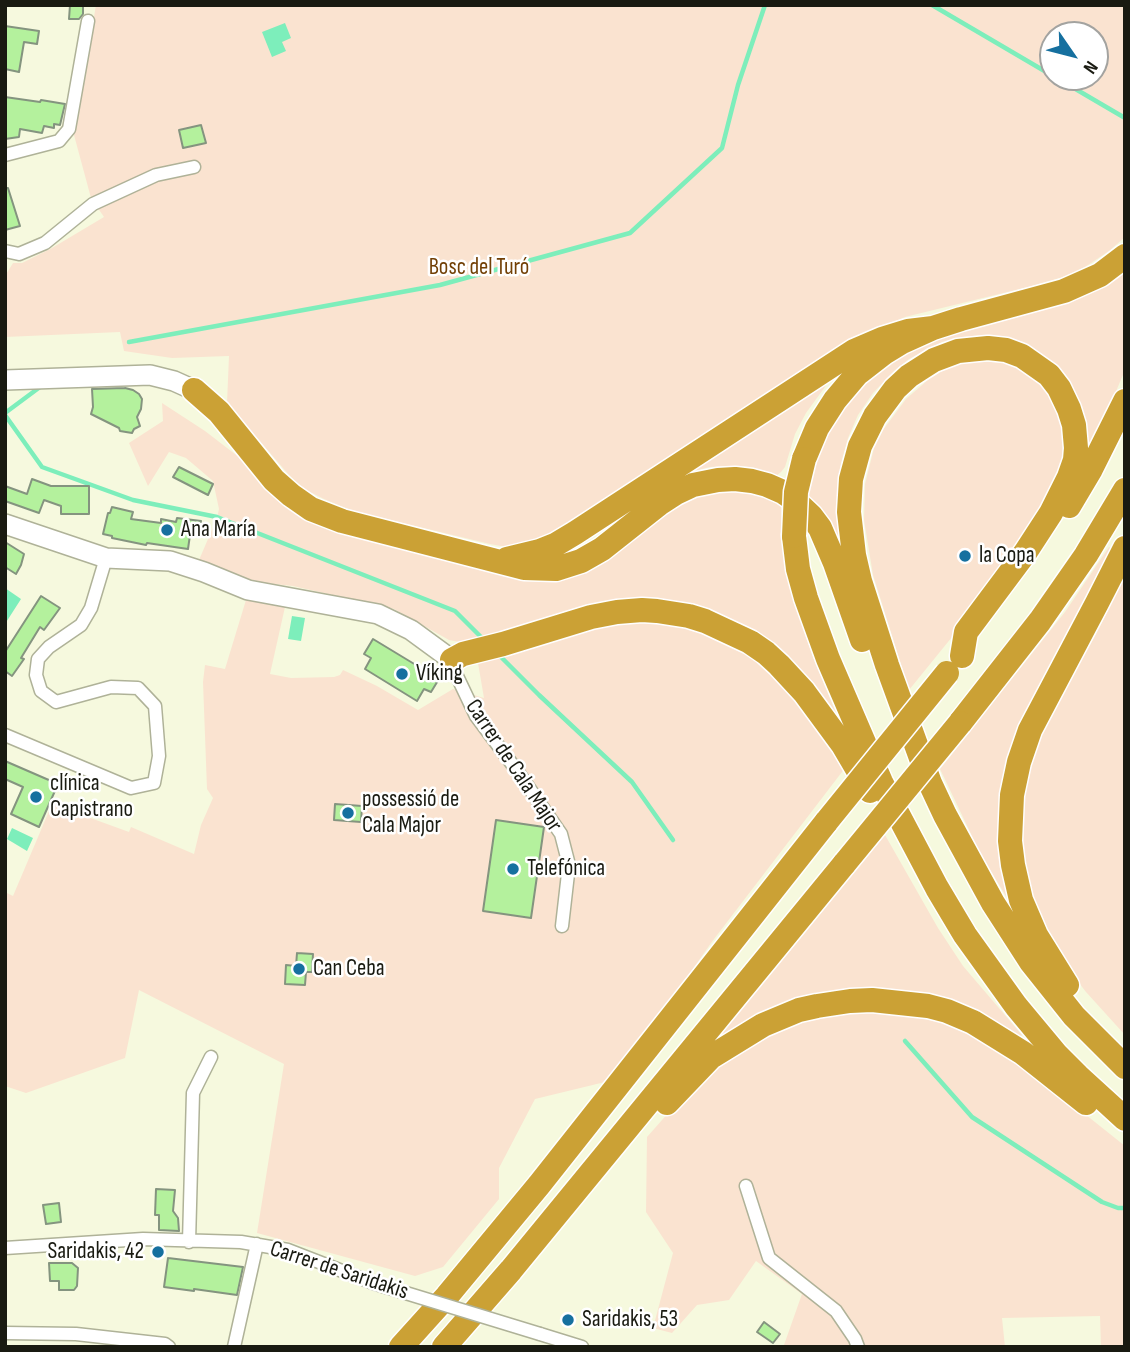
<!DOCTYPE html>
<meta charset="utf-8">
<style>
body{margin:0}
#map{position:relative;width:1130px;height:1352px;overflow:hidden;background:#f6f9de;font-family:"Sofia Sans Condensed",sans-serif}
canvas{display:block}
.frame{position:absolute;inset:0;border:7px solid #191a11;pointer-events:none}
.north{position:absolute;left:1039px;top:21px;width:70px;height:70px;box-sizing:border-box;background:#fff;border:2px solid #a3a3a0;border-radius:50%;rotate:125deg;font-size:19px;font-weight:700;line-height:28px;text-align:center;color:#191a11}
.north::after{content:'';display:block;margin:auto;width:24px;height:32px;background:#16709f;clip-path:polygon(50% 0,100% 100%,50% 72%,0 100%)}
</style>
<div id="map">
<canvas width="1130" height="1352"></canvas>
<div class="frame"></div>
<div class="north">N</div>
</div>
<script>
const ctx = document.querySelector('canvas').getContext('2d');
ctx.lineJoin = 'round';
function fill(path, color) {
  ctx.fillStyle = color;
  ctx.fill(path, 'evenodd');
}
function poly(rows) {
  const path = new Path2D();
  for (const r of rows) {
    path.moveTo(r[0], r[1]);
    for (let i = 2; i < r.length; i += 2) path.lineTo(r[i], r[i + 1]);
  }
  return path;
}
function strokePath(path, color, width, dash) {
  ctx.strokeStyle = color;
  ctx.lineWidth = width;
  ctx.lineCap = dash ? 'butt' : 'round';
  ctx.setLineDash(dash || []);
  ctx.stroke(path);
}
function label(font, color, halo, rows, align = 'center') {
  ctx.font = font + ' "Sofia Sans Condensed",sans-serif';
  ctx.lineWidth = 5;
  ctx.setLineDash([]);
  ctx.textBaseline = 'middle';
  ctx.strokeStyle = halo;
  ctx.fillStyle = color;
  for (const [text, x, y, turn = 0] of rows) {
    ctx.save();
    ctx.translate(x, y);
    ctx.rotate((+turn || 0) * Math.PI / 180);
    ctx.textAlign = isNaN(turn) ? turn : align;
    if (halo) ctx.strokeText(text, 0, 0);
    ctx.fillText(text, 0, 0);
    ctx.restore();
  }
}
fill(poly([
 [96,5,1125,5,1125,237,1109,251,1085,267,1063,277,1032,286,905,317,869,333,557,532,531,544,506,547,490,544,353,511,324,499,304,489,289,475,227,403,229,356,172,358,124,351,120,332,5,337,5,276,13,263,22,263,52,248,104,217,91,198,74,135],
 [1053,35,1095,35,1095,77,1053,77],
 [1125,269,1125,370,1104,420,1085,455,1080,421,998,337,983,335,963,337,942,342,909,359,894,371,873,393,858,415,848,438,841,463,838,484,841,549,806,494,810,477,823,438,848,398,881,368,916,346],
 [975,361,1006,363,1022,370,1046,389,1062,418,1066,445,1056,487,965,621,909,690,873,575,864,520,865,484,874,448,883,430,906,399,929,379,944,370,960,364],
 [833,376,806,413,795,434,785,467,781,472,776,476,751,467,733,466,710,467,690,472],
 [162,403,205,431,244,461,268,488,524,577,693,494,739,487,781,501,782,538,792,596,813,657,836,713,831,717,689,607,470,644,449,640,394,609,293,586,247,581,199,560,217,518,219,509,213,481,186,458,169,452,148,486,129,443,163,421],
 [1109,547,1113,549,1035,701,1012,906,981,855,940,769,1065,612],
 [1125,576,1125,1035,1086,992,1062,961,1035,911,1021,852,1025,781,1037,740,1054,707,1095,636],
 [246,600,285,607,270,674,291,678,334,677,340,675,343,670,377,686,418,710,453,689,484,698,478,663,605,626,627,622,676,625,700,631,747,654,766,669,784,687,819,730,845,768,711,943,672,999,605,1082,535,1099,499,1168,499,1199,443,1267,415,1276,257,1233,284,1064,139,990,125,1058,26,1093,5,1086,5,892,13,896,52,804,129,832,131,827,194,854,201,825,213,798,207,789,203,682,205,665,225,669],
 [885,835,938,928,963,966,1022,1035,1017,1040,897,993,710,1048],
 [859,1012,886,1012,935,1021,964,1030,1041,1079,1125,1146,1125,1347,1101,1347,1100,1316,1002,1318,1005,1347,831,1347,827,1345,823,1347,787,1347,784,1345,802,1294,756,1261,729,1300,697,1305,672,1333,653,1328,673,1253,646,1212,647,1137,670,1111,726,1061,761,1038,793,1024,828,1015]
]), '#fae3d0');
fill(poly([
 [285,23,291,38,282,42,286,51,272,57,262,32],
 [5,588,21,599,5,624],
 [292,616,305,618,301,641,288,639],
 [12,828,33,838,27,851,7,839]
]), '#7deebb');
strokePath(poly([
 [932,5,1053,76],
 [1055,77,1125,118],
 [129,342,440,285,630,233,722,148,738,85,765,5],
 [5,413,40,387],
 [5,415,42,467,133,500,217,517,232,523,455,611,483,639],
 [499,655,539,695,632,782,673,840],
 [905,1041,972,1117,1102,1202,1118,1208,1125,1208]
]), '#7deebb', 4.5);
const building = poly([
 [70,5,83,5,83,14,79,19,69,19,70,5],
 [5,26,39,31,37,44,24,42,19,72,5,69,5,26],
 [5,97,40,102,41,100,65,104,60,125,54,124,54,128,44,126,42,133,20,129,19,137,5,139,5,97],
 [201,125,206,143,183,148,179,130,201,125],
 [5,188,8,188,20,226,5,230,5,188],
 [125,388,133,390,139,394,142,399,141,409,137,417,140,426,134,429,132,433,120,431,119,428,91,414,93,407,92,389,125,388],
 [179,467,213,484,208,495,173,477,179,467],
 [32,479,51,486,89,486,89,514,61,514,61,506,44,500,39,513,5,501,5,486,27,494,32,479],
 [112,507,133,512,131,519,161,523,161,519,176,522,177,518,201,521,198,536,190,535,188,549,147,543,146,545,112,538,112,536,103,534,108,513,110,513,112,507],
 [5,542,24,554,21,565,16,574,5,567,5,542],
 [41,596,60,608,44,630,40,627,21,658,24,659,12,676,5,671,5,652,41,596],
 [373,639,439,679,431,692,424,689,417,701,365,669,371,658,364,654,373,639],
 [5,761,58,784,39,827,11,814,23,787,5,779,5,761],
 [335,804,362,806,361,822,334,820,335,804],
 [496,820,544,827,531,918,483,911,496,820],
 [297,953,313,954,312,972,306,972,305,985,285,984,286,965,296,966,297,953],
 [156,1189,175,1190,173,1211,178,1218,179,1231,159,1230,159,1215,155,1215,156,1189],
 [59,1203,61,1222,46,1224,43,1205,59,1203],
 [168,1258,243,1267,237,1295,194,1289,194,1291,164,1287,168,1258],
 [49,1263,72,1263,78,1268,77,1286,74,1290,59,1290,59,1281,50,1281,49,1263],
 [764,1322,780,1334,773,1343,757,1332,764,1322]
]);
fill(building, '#b4f19d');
strokePath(building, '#84947f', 2);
const street = poly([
 [5,155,59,141,69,129,88,21],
 [5,251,19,254,45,243,93,204,156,175,194,167],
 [452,660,456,674,476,716,518,772,561,834,569,865,562,926],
 [5,735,131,788,154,783,159,756,155,706,138,688,111,687,56,702,41,691,36,675,38,659,49,647,81,625,91,608,106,558],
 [746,1186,769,1258,836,1311,855,1339,858,1347],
 [189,1242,193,1093,211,1057],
 [5,1248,143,1239,241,1242,288,1250,373,1283],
 [5,1333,76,1334,165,1344,169,1347],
 [540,1334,582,1347],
 [234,1347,257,1244]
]);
const secondary = poly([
 [5,380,150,375,174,381,194,390],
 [5,524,106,558,170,561,204,572,248,590,378,614,411,630,452,660]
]);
const highway = poly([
 [194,390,219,412,274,480,291,495,311,509,342,521,524,568,556,569,581,561,602,549,659,504,676,493,693,485,718,480,735,479,752,481,767,485,783,492,793,499,811,516,820,528,835,563,862,640],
 [804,459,817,428,835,400,857,374,884,353,902,342,933,328,961,319,1064,291,1100,275,1125,256],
 [1069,506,1091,469,1125,401],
 [794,536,798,569,806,598,828,659,881,782,937,888,965,935,1016,1006,1056,1054,1078,1076,1125,1119],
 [507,559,540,551,555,545,575,533,854,351,882,339,908,331,933,328],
 [962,656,966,632,1025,553,1051,513,1069,477,1075,460,1076,448,1074,425,1069,409,1059,388,1049,375,1022,356,1006,350,988,348,958,351,934,360,923,367,909,376,895,389,875,416,860,446,851,479,849,512,854,555,860,581,887,665,930,783,945,815,993,903,1031,962,1074,1016,1125,1067],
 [452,660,463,654,503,644,591,617,617,612,642,610,657,611,689,616,705,621,750,642,766,653,779,665,804,692,843,745,870,791],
 [960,723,1040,621,1086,555,1125,490],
 [1067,985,1036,935,1021,900,1013,865,1010,841,1012,795,1019,762,1030,730,1097,603,1125,548],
 [667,1103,711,1057,763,1025,799,1010,817,1006,850,1001,872,1000,928,1006,947,1011,973,1022,1023,1053,1086,1103],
 [401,1347,447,1296,539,1185,827,821],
 [444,1347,511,1270,845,863]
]);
strokePath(street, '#afb298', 15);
strokePath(secondary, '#afb298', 22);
strokePath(highway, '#fff', 27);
strokePath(street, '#fff', 12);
strokePath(secondary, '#fff', 19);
strokePath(highway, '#cba135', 24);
const streetBridge = poly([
 [373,1283,540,1334]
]);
const highwayBridge = poly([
 [794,536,796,492,804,459],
 [827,821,947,673],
 [845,863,960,723]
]);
strokePath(streetBridge, '#afb298', 15, []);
strokePath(highwayBridge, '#fff', 27, []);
strokePath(streetBridge, '#fff', 12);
strokePath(highwayBridge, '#cba135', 24);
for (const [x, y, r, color] of [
 [167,530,7,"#16709f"],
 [965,556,7,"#16709f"],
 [402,674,7,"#16709f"],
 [36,797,7,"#16709f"],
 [348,813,7,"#16709f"],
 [513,869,7,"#16709f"],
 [299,969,7,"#16709f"],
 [158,1252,7,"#16709f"],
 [568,1320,7,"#16709f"]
]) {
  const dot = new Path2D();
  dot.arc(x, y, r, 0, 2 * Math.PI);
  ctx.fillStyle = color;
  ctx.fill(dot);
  strokePath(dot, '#fff', 2.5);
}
label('23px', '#724006', '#fff', [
 ["Bosc del Turó",479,268]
]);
label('23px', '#191a11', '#fff', [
 ["Ana María",181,530],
 ["la Copa",979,556],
 ["Víking",416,674],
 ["clínica",50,784],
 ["Capistrano",50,810],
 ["possessió de",362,800],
 ["Cala Major",362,826],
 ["Telefónica",527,869],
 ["Can Ceba",313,969],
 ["Saridakis, 42",144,1252,"right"],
 ["Saridakis, 53",582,1320]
], 'left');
label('23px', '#191a11', '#fff', [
 ["Carrer de Cala Major",513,766,56],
 ["Carrer de Saridakis",339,1271,18]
]);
</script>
